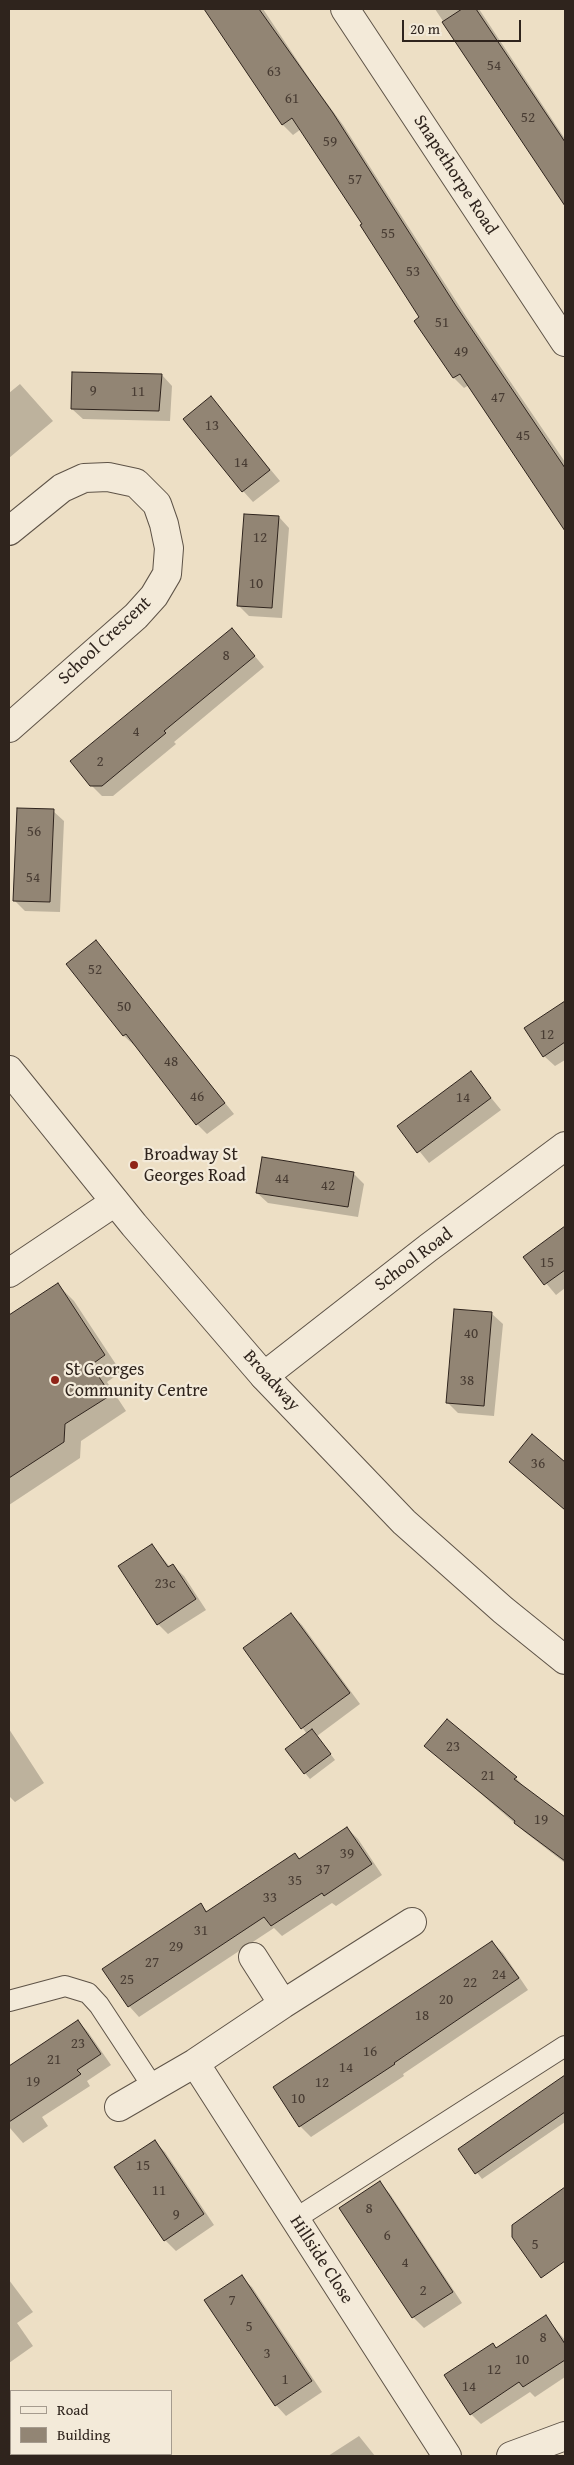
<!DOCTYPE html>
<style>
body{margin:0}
#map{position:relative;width:574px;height:2465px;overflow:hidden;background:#eddfc5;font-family:"Gentium Book Plus",serif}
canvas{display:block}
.frame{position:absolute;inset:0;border:10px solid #2f241d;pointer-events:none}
.legend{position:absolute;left:10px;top:2390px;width:162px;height:65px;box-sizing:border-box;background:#f3ead9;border:1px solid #a59b8e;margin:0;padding:6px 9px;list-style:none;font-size:15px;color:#2f241d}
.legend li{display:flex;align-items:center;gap:10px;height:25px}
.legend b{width:25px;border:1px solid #a59b8e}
.scale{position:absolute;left:402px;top:20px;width:119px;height:22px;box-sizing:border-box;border:2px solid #2f241d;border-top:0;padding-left:6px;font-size:15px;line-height:18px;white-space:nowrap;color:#2f241d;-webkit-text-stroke:4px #f3ead9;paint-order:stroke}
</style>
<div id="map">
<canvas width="574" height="2465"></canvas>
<div class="frame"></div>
<ul class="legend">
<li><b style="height:6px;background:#f3ead9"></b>Road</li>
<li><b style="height:14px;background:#928574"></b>Building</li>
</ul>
<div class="scale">20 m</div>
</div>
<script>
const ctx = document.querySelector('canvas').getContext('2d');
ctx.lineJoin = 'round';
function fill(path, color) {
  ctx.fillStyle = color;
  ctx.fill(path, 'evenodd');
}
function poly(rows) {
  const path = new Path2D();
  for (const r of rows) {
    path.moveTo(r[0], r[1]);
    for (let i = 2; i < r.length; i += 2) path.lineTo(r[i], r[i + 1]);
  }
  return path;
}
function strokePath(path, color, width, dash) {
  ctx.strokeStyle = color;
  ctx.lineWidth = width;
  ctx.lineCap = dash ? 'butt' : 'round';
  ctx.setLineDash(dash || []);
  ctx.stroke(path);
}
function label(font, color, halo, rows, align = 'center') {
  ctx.font = font + ' "Gentium Book Plus",serif';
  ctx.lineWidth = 4.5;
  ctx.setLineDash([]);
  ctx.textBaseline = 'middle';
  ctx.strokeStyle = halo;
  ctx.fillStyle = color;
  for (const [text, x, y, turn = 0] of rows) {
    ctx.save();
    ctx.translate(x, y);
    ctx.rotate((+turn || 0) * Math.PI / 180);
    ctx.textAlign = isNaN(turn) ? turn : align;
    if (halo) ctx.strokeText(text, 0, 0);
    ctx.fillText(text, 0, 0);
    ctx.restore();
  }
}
fill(poly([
 [205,9,263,9,313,84,343,125,467,318,565,462,565,529,469,385,464,388,454,378,421,318,364,225,301,129,293,135,282,124],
 [435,9,479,9,565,139,565,205],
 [162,375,172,386,170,421,83,419,72,409],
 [20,384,53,421,9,458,9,393],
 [211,398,280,481,253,502,243,491],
 [279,517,289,528,282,618,249,616,238,605],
 [242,641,264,667,174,742,176,744,113,796,102,796,91,785],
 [53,811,64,821,60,912,25,911,14,900],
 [96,942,234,1114,207,1134,197,1124,136,1045,135,1046,124,1036,67,964],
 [565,1002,565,1060,555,1066,544,1056,526,1029],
 [471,1073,501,1110,429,1163,399,1126],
 [353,1173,364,1184,358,1217,268,1203,257,1193],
 [565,1228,565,1288,556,1295,525,1258],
 [58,1285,74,1301,121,1372,107,1382,126,1411,81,1441,80,1458,9,1505,9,1317],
 [455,1311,492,1314,503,1324,494,1416,458,1413,447,1402],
 [532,1436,565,1463,565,1510,510,1462],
 [152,1545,170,1567,173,1566,184,1576,206,1610,168,1634,158,1624],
 [291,1614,302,1625,360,1704,317,1736,335,1760,310,1779,305,1773,307,1734,245,1648],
 [9,1729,44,1783,15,1802,9,1796],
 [426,1746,516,1778,526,1789,565,1819,565,1863,526,1833],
 [347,1828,358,1839,382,1875,336,1906,332,1903,282,1936,274,1928,139,2017,129,2006,201,1905,208,1912,295,1855,300,1859],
 [492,1942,503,1953,528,1990,403,2074,404,2076,311,2137,300,2126],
 [78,2021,88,2032,111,2065,87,2081,90,2086,42,2117,48,2126,23,2143,9,2127,9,2076,12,2074,9,2067],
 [565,2077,565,2122,482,2179,459,2149],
 [154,2141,165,2152,214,2225,176,2251,165,2240,116,2167],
 [380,2183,390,2194,462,2303,424,2328,413,2317],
 [565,2188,565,2241,540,2207],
 [241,2277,252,2287,322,2392,286,2416,276,2405],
 [9,2280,33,2312,17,2323,33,2346,9,2363],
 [546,2317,565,2340,565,2377,535,2397,530,2392,481,2424,471,2414,493,2344,497,2349],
 [359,2436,375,2456,328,2456]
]), '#0003');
const building = poly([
 [204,9,259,9,333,113,456,306,565,468,565,531,460,374,453,378,414,321,419,317,360,225,362,224,292,118,282,125,204,9],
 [462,9,476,9,565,142,565,206,442,22,462,9],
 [72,372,162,374,159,411,71,409,72,372],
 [211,396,270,470,242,492,183,419,211,396],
 [244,514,279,516,272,608,237,606,244,514],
 [232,628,255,656,164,731,166,733,102,786,90,786,70,761,232,628],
 [17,808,54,809,50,902,13,901,17,808],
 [96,940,225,1103,196,1125,126,1034,123,1036,66,964,96,940],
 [565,1001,565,1042,543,1057,524,1028,565,1001],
 [471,1071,491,1098,417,1153,397,1126,471,1071],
 [262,1157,354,1172,348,1207,256,1193,262,1157],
 [565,1226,565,1270,544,1285,523,1257,565,1226],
 [58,1283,105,1355,91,1365,111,1395,65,1424,64,1442,9,1478,9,1315,58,1283],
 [454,1309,492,1312,484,1406,446,1403,454,1309],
 [532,1434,565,1462,565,1510,509,1462,532,1434],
 [152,1544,168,1567,173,1564,196,1599,157,1625,118,1566,152,1544],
 [291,1613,350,1693,301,1729,243,1648,291,1613],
 [447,1719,517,1777,514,1779,565,1817,565,1861,514,1823,515,1821,424,1746,447,1719],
 [312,1729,331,1754,304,1774,285,1749,312,1729],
 [347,1827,372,1864,324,1896,322,1893,271,1926,264,1917,128,2007,102,1969,201,1903,206,1912,295,1853,299,1859,347,1827],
 [492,1941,519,1978,394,2063,395,2064,299,2127,273,2087,492,1941],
 [78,2020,101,2054,77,2070,81,2074,9,2122,9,2066,78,2020],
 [565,2075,565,2112,475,2174,458,2149,565,2075],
 [155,2140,204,2214,164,2241,114,2167,155,2140],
 [380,2181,453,2292,412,2318,339,2208,380,2181],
 [565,2187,565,2261,541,2278,512,2237,512,2225,565,2187],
 [242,2275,312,2381,275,2406,204,2300,242,2275],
 [546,2315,565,2344,565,2360,523,2387,519,2382,470,2415,444,2375,493,2343,496,2348,546,2315]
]);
fill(building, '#928574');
strokePath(building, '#2f241d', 1);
const service = poly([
 [9,2001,65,1986,88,1993,99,2005,153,2087],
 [295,2219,565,2046]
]);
const minor = poly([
 [345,9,565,342],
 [9,531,62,488,84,478,108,477,136,483,157,504,164,524,169,548,167,574,154,596,136,616,9,728],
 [9,1273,115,1202],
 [264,1376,428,1248,565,1146],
 [253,1957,283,2004],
 [195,2063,447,2456],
 [119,2107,195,2063,283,2004,412,1922],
 [511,2456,565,2436]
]);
const tertiary = poly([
 [9,1070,134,1225,264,1376,404,1522,503,1610,565,1660]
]);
strokePath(service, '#5e5347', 22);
strokePath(minor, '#5e5347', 30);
strokePath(tertiary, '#5e5347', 30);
strokePath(service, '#f3ead9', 20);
strokePath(minor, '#f3ead9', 28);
strokePath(tertiary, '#f3ead9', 28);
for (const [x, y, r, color] of [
 [134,1165,5,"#8f2418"],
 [55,1380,5,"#8f2418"]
]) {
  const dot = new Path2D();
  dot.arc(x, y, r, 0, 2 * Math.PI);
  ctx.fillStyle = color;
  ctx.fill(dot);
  strokePath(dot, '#f3ead9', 2);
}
label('15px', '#483c33', null, [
 ["54",494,66],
 ["63",274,72],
 ["61",292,99],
 ["52",528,118],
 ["59",330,142],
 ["57",355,180],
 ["55",388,234],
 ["53",413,272],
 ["51",442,323],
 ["49",461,352],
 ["9",93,391],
 ["11",138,392],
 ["47",498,398],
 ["13",212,426],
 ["45",523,436],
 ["14",241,463],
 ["12",260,538],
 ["10",256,584],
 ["8",226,656],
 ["4",136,732],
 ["2",100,762],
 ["56",34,832],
 ["54",33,878],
 ["52",95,970],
 ["50",124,1007],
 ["12",547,1035],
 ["48",171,1062],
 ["46",197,1097],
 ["14",463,1098],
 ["44",282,1179],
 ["42",328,1186],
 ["15",547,1263],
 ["40",471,1334],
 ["38",467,1381],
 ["36",538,1464],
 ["23c",165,1584],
 ["23",453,1747],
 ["21",488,1776],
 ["19",541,1820],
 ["39",347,1854],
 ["37",323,1870],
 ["35",295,1881],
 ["33",270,1898],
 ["31",201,1931],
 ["29",176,1947],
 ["27",152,1963],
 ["24",499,1975],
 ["25",127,1980],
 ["22",470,1983],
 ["20",446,2000],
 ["18",422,2016],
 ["23",78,2044],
 ["16",370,2052],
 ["21",54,2060],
 ["14",346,2068],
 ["19",33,2082],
 ["12",322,2083],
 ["10",298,2099],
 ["15",143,2166],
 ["11",159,2191],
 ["8",369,2209],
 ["9",176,2215],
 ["6",387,2236],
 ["5",535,2245],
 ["4",405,2263],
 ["2",423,2291],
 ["7",232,2301],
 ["5",249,2327],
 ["8",543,2338],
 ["3",267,2354],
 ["10",522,2360],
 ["12",494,2370],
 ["1",285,2380],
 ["14",469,2387]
]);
label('18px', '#2f241d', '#f3ead9', [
 ["Snapethorpe Road",455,175,57],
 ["School Crescent",105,641,-43],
 ["School Road",414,1260,-37],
 ["Broadway",271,1381,48],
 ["Hillside Close",321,2260,57]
]);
label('18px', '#2f241d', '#f3ead9', [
 ["Broadway St",144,1155],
 ["Georges Road",144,1176],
 ["St Georges",65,1370],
 ["Community Centre",65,1391]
], 'left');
</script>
